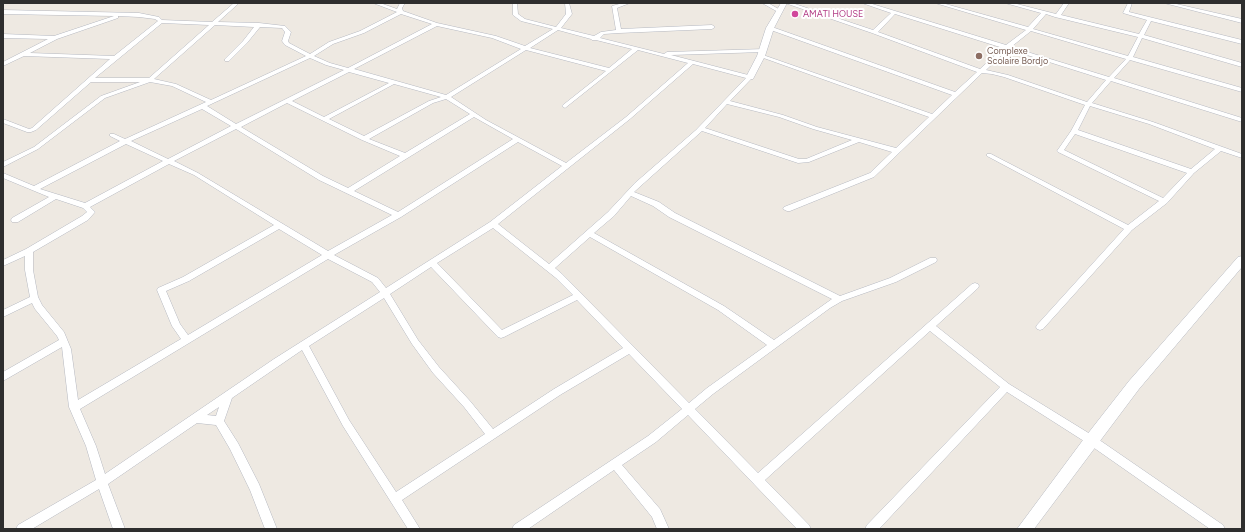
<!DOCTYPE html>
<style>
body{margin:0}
#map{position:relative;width:1245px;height:532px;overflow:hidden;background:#eee9e2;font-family:Figtree,sans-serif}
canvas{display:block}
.frame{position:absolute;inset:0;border:4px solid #2e2e2e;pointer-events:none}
</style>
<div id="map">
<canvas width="1245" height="532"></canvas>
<div class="frame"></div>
</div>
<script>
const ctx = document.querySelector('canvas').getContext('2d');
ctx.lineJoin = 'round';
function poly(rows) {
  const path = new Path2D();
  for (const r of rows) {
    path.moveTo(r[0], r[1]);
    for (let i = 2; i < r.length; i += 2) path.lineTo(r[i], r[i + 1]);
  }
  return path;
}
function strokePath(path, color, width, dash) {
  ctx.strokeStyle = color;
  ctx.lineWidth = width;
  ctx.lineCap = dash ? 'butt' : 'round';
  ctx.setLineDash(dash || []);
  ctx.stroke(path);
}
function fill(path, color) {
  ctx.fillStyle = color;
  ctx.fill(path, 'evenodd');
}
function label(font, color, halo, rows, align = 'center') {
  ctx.font = font + ' Figtree,sans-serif';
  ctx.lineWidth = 4;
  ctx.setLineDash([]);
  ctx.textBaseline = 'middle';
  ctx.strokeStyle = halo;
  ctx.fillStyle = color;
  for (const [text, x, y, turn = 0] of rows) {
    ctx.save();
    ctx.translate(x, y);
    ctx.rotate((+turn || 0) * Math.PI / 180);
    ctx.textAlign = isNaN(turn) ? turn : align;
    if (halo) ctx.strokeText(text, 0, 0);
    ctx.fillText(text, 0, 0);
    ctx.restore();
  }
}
const street = poly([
 [234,3,239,3,218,22,259,23,285,26,291,32,288,41,289,43,310,54,329,42,360,31,397,12,373,3,380,3,397,9,400,3,405,3,402,8,403,11,437,23,496,36,525,46,553,29,521,21,513,15,513,3,517,3,518,14,525,19,556,27,566,14,565,3,569,3,572,14,561,28,594,36,601,32,616,30,612,6,623,3,630,3,617,8,621,29,712,25,715,27,712,29,619,33,604,34,600,38,664,54,667,52,765,49,765,51,763,52,671,55,752,76,752,78,730,101,783,115,817,127,896,148,929,117,758,56,763,55,932,114,952,95,768,29,768,27,772,27,955,92,977,72,872,33,785,3,792,3,873,30,891,13,862,3,869,3,1006,45,1026,30,935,3,942,3,1028,27,1041,13,1005,3,1013,3,1056,14,1064,3,1069,3,1061,15,1139,34,1147,20,1123,13,1128,3,1132,3,1129,12,1242,40,1242,44,1151,21,1144,35,1242,63,1242,67,1142,38,1133,57,1242,88,1242,92,1130,60,1114,78,1242,118,1242,122,1111,81,1092,103,1153,122,1242,154,1242,158,1221,151,1194,173,1167,203,1132,230,1043,329,1040,330,1037,329,1036,327,1037,325,1124,229,987,156,987,154,991,154,1128,225,1159,201,1058,152,1057,151,1071,131,1085,105,1004,77,992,74,982,73,874,177,790,211,787,211,783,209,784,207,870,173,892,152,859,142,809,162,798,163,702,131,634,192,659,202,675,213,840,296,890,278,930,258,936,258,937,260,936,262,896,282,842,301,830,308,713,394,695,409,758,473,972,284,975,283,978,284,979,286,978,288,936,326,1009,384,1095,437,1223,525,1225,529,1210,529,1087,443,1007,392,879,529,865,529,867,525,1000,387,930,331,765,480,809,525,811,529,797,529,688,415,656,442,622,465,660,509,669,529,657,529,652,517,614,470,528,529,512,529,514,525,648,436,682,409,629,354,560,395,402,500,420,529,408,529,343,426,302,350,232,398,224,421,238,443,259,484,277,529,265,529,250,490,230,449,216,425,197,423,108,484,125,529,113,529,99,489,32,529,16,529,18,525,96,480,86,446,69,407,62,347,3,381,3,372,59,340,57,336,35,309,32,303,3,317,3,310,30,297,25,270,25,256,3,266,3,260,26,249,82,216,87,212,83,208,56,199,18,222,12,222,11,220,12,218,49,197,3,178,3,173,34,186,120,141,110,136,110,134,114,134,125,139,206,102,172,86,150,82,105,98,38,149,3,167,3,162,34,147,101,96,140,82,91,82,36,130,31,132,27,132,3,123,3,119,29,129,32,128,110,59,24,56,3,66,3,62,48,39,3,38,3,34,54,36,114,16,3,14,3,10,139,13,159,17,162,20,212,22,234,3],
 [401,14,432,24,348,68,330,63,314,56,333,44,364,33,401,14],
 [895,14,1003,48,980,69,878,32,895,14],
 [1046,14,1055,17,1138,37,1128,56,1033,29,1046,14],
 [118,16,139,17,155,19,158,21,114,56,30,53,57,39,118,18,118,16],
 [162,23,209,25,149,78,95,78,162,23],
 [215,25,254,27,243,41,225,59,225,61,229,61,247,43,260,27,282,28,285,32,282,41,285,45,306,56,211,100,176,84,154,79,215,25],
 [437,26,492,38,521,49,446,95,354,69,437,26],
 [558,30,591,39,592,40,596,40,632,49,609,68,530,48,558,30],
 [1031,31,1126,59,1109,77,1011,47,1031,31],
 [1008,49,1106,80,1087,102,1008,75,986,70,1008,49],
 [526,50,606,71,563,105,562,106,565,108,638,50,688,63,626,117,566,163,486,120,451,97,526,50],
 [310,58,326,65,344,70,236,124,207,106,310,58],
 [693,64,746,78,696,130,635,183,608,212,549,264,498,224,630,119,693,64],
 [349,72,389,83,324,117,292,101,349,72],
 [394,84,441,97,429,101,364,136,329,119,394,84],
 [446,99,470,114,405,153,369,139,433,103,446,99],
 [287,103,362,140,400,156,348,188,323,176,241,127,287,103],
 [727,104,779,117,813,129,852,140,806,159,799,159,705,128,727,104],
 [1090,106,1149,124,1215,149,1191,169,1078,130,1090,106],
 [202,109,231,126,168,159,131,141,202,109],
 [474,117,513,139,398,212,354,191,474,117],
 [236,129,319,180,392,215,328,251,198,173,174,161,236,129],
 [1075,134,1187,173,1163,198,1064,150,1075,134],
 [518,142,562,166,490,222,386,288,378,278,334,255,401,217,518,142],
 [126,144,163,161,85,203,40,189,126,144],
 [169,164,194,175,274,225,183,277,158,288,157,290,172,326,181,339,78,400,71,349,64,332,42,305,38,297,33,270,33,252,88,220,95,212,90,207,169,164],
 [631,196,653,206,669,217,832,299,774,340,724,306,594,233,614,216,631,196],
 [493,228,556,278,573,295,502,330,437,263,493,228],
 [279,229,322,255,188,335,180,324,166,291,189,281,279,229],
 [590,237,718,310,767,345,707,388,689,403,562,274,555,268,590,237],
 [328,259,372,282,380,292,274,359,105,474,96,446,80,409,328,259],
 [431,267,498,337,501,338,504,337,577,300,623,348,554,389,493,429,470,401,439,367,418,340,390,294,431,267],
 [384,298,412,344,433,373,464,407,485,434,396,492,349,420,309,346,384,298],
 [219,407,216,416,207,415,219,407],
 [762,3,768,3,782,11,778,12,762,3],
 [1164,3,1172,3,1242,19,1242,23,1164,3]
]);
const secondary = poly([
 [781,3,787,3,774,28,765,56,753,79,747,79,746,77,757,56,766,28,781,3],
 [1242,256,1242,267,1139,389,1034,529,1017,529,1086,436,1129,381,1238,257,1242,256]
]);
strokePath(street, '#b5b8c0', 1);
strokePath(secondary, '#b5b8c0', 1);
fill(street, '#fff');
fill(secondary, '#fff');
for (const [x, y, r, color] of [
 [795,14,4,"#d1479c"],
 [979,56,4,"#8d6e63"]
]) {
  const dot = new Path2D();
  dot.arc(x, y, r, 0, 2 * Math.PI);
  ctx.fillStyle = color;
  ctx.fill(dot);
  strokePath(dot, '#fff', 1.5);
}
label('9px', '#b23c85', '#fff', [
 ["AMATI HOUSE",803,14]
], 'left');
label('9px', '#785e54', '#fff', [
 ["Complexe",987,51],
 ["Scolaire Bordjo",987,61]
], 'left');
</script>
